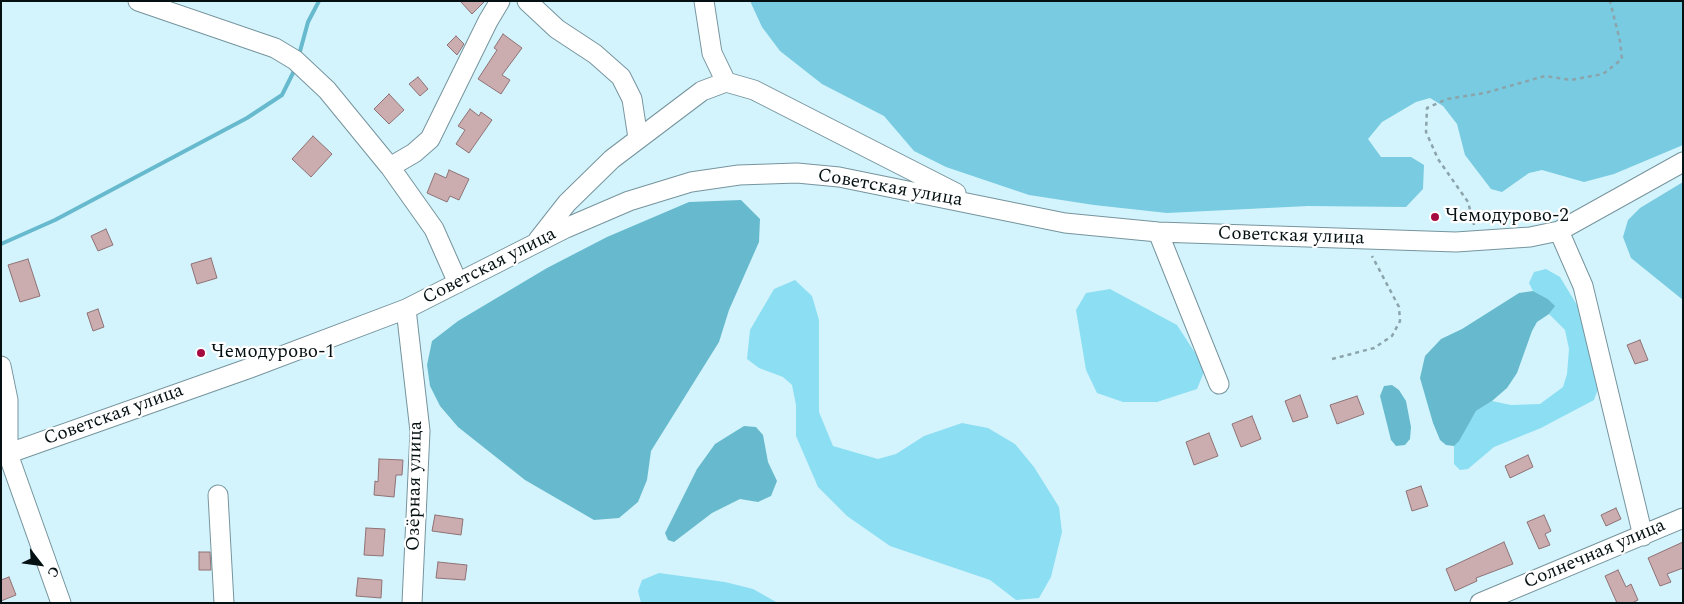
<!DOCTYPE html>
<meta charset="utf-8">
<style>
body{margin:0}
#map{position:relative;width:1684px;height:604px;overflow:hidden;background:#d4f4fd;font-family:Spectral,serif}
canvas{display:block}
.frame{position:absolute;inset:0;border:2px solid #051013;pointer-events:none}
.north{position:absolute;left:15px;top:539px;width:50px;height:50px;-webkit-text-stroke:4px #fff;paint-order:stroke;rotate:120deg;font-size:14px;font-weight:700;line-height:20px;text-align:center;color:#051013}
.north::after{content:'';display:block;margin:auto;width:18px;height:22px;background:#051013;clip-path:polygon(50% 0,100% 100%,50% 72%,0 100%)}
</style>
<div id="map">
<canvas width="1684" height="604"></canvas>
<div class="frame"></div>
<div class="north">С</div>
</div>
<script>
const ctx = document.querySelector('canvas').getContext('2d');
ctx.lineJoin = 'round';
function fill(path, color) {
  ctx.fillStyle = color;
  ctx.fill(path, 'evenodd');
}
function poly(rows) {
  const path = new Path2D();
  for (const r of rows) {
    path.moveTo(r[0], r[1]);
    for (let i = 2; i < r.length; i += 2) path.lineTo(r[i], r[i + 1]);
  }
  return path;
}
function strokePath(path, color, width, dash) {
  ctx.strokeStyle = color;
  ctx.lineWidth = width;
  ctx.lineCap = dash ? 'butt' : 'round';
  ctx.setLineDash(dash || []);
  ctx.stroke(path);
}
function label(font, color, halo, rows, align = 'center') {
  ctx.font = font + ' Spectral,serif';
  ctx.lineWidth = 4.5;
  ctx.setLineDash([]);
  ctx.textBaseline = 'middle';
  ctx.strokeStyle = halo;
  ctx.fillStyle = color;
  for (const [text, x, y, turn = 0] of rows) {
    ctx.save();
    ctx.translate(x, y);
    ctx.rotate((+turn || 0) * Math.PI / 180);
    ctx.textAlign = isNaN(turn) ? turn : align;
    if (halo) ctx.strokeText(text, 0, 0);
    ctx.fillText(text, 0, 0);
    ctx.restore();
  }
}
fill(poly([
 [1546,269,1560,277,1580,310,1598,389,1594,400,1541,428,1494,447,1468,469,1460,470,1454,464,1454,446,1476,411,1492,401,1511,405,1540,404,1563,387,1567,374,1569,349,1565,330,1549,314,1554,306,1548,299,1533,291,1529,283,1534,272],
 [795,280,812,296,819,320,819,412,833,446,878,459,896,454,924,436,962,423,988,428,1015,444,1034,467,1059,507,1062,532,1051,577,1039,598,1016,600,990,580,890,546,847,516,818,487,796,436,796,405,792,385,783,377,759,368,747,359,750,330,774,289],
 [1110,289,1177,325,1199,359,1204,372,1197,389,1157,402,1123,402,1097,393,1086,370,1076,310,1086,293],
 [659,573,725,582,753,589,778,603,641,603,638,591,642,580]
]), '#8cdef3');
fill(poly([
 [750,1,1683,1,1683,145,1614,174,1584,182,1542,170,1529,173,1502,192,1491,189,1465,155,1457,124,1443,106,1430,98,1416,102,1382,122,1368,139,1381,157,1411,157,1424,165,1423,189,1406,207,1308,206,1167,213,1094,205,1029,195,946,167,914,151,884,116,822,84,780,51,762,27],
 [1683,182,1683,300,1631,258,1623,237,1628,220,1640,208]
]), '#78cbe0');
fill(poly([
 [741,200,760,219,759,242,729,310,719,342,651,451,647,480,638,502,619,518,594,520,525,480,458,427,440,406,430,386,427,365,432,341,458,321,547,268,607,237,689,202],
 [1533,291,1548,299,1555,306,1549,314,1537,322,1532,331,1517,373,1507,388,1492,401,1476,411,1459,441,1454,446,1446,445,1440,440,1433,423,1420,378,1425,356,1441,339,1462,329,1519,293],
 [1392,385,1399,390,1406,401,1411,427,1410,439,1405,445,1396,446,1391,440,1380,396,1384,386],
 [744,426,756,427,763,435,768,462,777,481,771,496,758,502,740,499,712,513,674,542,668,540,665,533,697,469,715,444]
]), '#67bace');
strokePath(poly([
 [299,55,308,22,319,1],
 [1,244,55,220,247,118,282,95,295,69]
]), '#67bace', 4);
const building = poly([
 [460,1,485,1,472,14,460,1],
 [503,34,522,48,502,75,510,80,501,94,478,79,497,50,494,48,503,34],
 [456,36,464,44,457,55,447,45,456,36],
 [418,77,428,89,420,96,409,84,418,77],
 [389,94,404,110,389,124,374,109,389,94],
 [470,109,479,116,481,112,492,120,469,153,456,144,465,130,458,126,470,109],
 [313,136,332,154,311,177,292,159,313,136],
 [449,170,469,179,459,200,450,196,447,202,427,193,435,173,446,178,449,170],
 [106,229,113,245,98,251,91,236,106,229],
 [211,258,217,278,197,284,191,264,211,258],
 [28,259,40,296,20,302,8,265,28,259],
 [98,309,104,327,93,331,87,313,98,309],
 [1640,340,1648,360,1635,364,1627,345,1640,340],
 [1300,395,1308,417,1293,422,1285,401,1300,395],
 [1357,396,1364,414,1337,424,1330,405,1357,396],
 [1252,416,1261,439,1241,447,1232,424,1252,416],
 [1209,433,1218,456,1194,465,1186,442,1209,433],
 [1528,455,1533,467,1510,478,1505,466,1528,455],
 [379,459,403,460,402,475,396,475,394,497,374,495,375,481,378,482,379,459],
 [1421,486,1428,506,1412,511,1406,491,1421,486],
 [1616,508,1621,519,1606,526,1601,515,1616,508],
 [435,515,463,519,461,535,432,531,435,515],
 [1544,515,1551,531,1545,534,1550,545,1539,549,1527,522,1544,515],
 [366,528,385,529,383,556,364,555,366,528],
 [1504,542,1513,564,1476,578,1477,581,1455,591,1446,569,1504,542],
 [1683,542,1683,568,1667,574,1671,582,1660,586,1648,558,1683,542],
 [199,552,210,552,211,570,199,570,199,552],
 [438,562,467,565,465,580,436,578,438,562],
 [1618,570,1626,587,1631,584,1638,600,1632,603,1617,603,1605,576,1618,570],
 [9,577,16,595,1,601,1,580,9,577],
 [358,578,382,580,381,598,356,596,358,578]
]);
fill(building, '#cbacaf');
strokePath(building, '#8e7275', 1);
const minor = poly([
 [138,1,275,48,295,60,327,90,390,167,434,229,458,283],
 [527,1,557,29,595,54,621,77,632,99,638,138],
 [704,1,712,53,726,82],
 [390,167,414,153,430,139,488,21,500,1],
 [1559,231,1583,286,1643,536],
 [1158,232,1219,384],
 [538,240,567,203,612,159,702,91,726,82,754,90,956,193],
 [406,309,420,431,412,603],
 [1,366,8,400,8,454,61,603],
 [1,456,250,368,406,309,566,228,629,201,691,182,739,175,797,173,839,177,1065,223,1158,232,1456,242,1530,237,1559,231,1683,162],
 [218,495,224,603],
 [1480,603,1683,518]
]);
strokePath(minor, '#76949d', 21);
strokePath(poly([
 [1474,225,1468,202,1438,159,1426,132,1427,108,1447,99,1485,93,1545,76,1571,80,1603,74,1622,59,1620,41,1610,1],
 [1332,359,1374,348,1392,336,1400,321,1399,307,1372,256]
]), '#8ba4ab', 2.5, [4, 4]);
strokePath(minor, '#fff', 19);
for (const [x, y, r, color] of [
 [1435,217,5,"#a50b40"],
 [201,353,5,"#a50b40"]
]) {
  const dot = new Path2D();
  dot.arc(x, y, r, 0, 2 * Math.PI);
  ctx.fillStyle = color;
  ctx.fill(dot);
  strokePath(dot, '#fff', 2);
}
label('19px', '#051013', '#fff', [
 ["Советская улица",890,189,10],
 ["Советская улица",1291,237,2],
 ["Советская улица",490,267,-27],
 ["Советская улица",114,416,-20],
 ["Озёрная улица",416,486,-89],
 ["Солнечная улица",1595,555,-23]
]);
label('19px', '#051013', '#fff', [
 ["Чемодурово-2",1445,217],
 ["Чемодурово-1",211,353]
], 'left');
</script>
